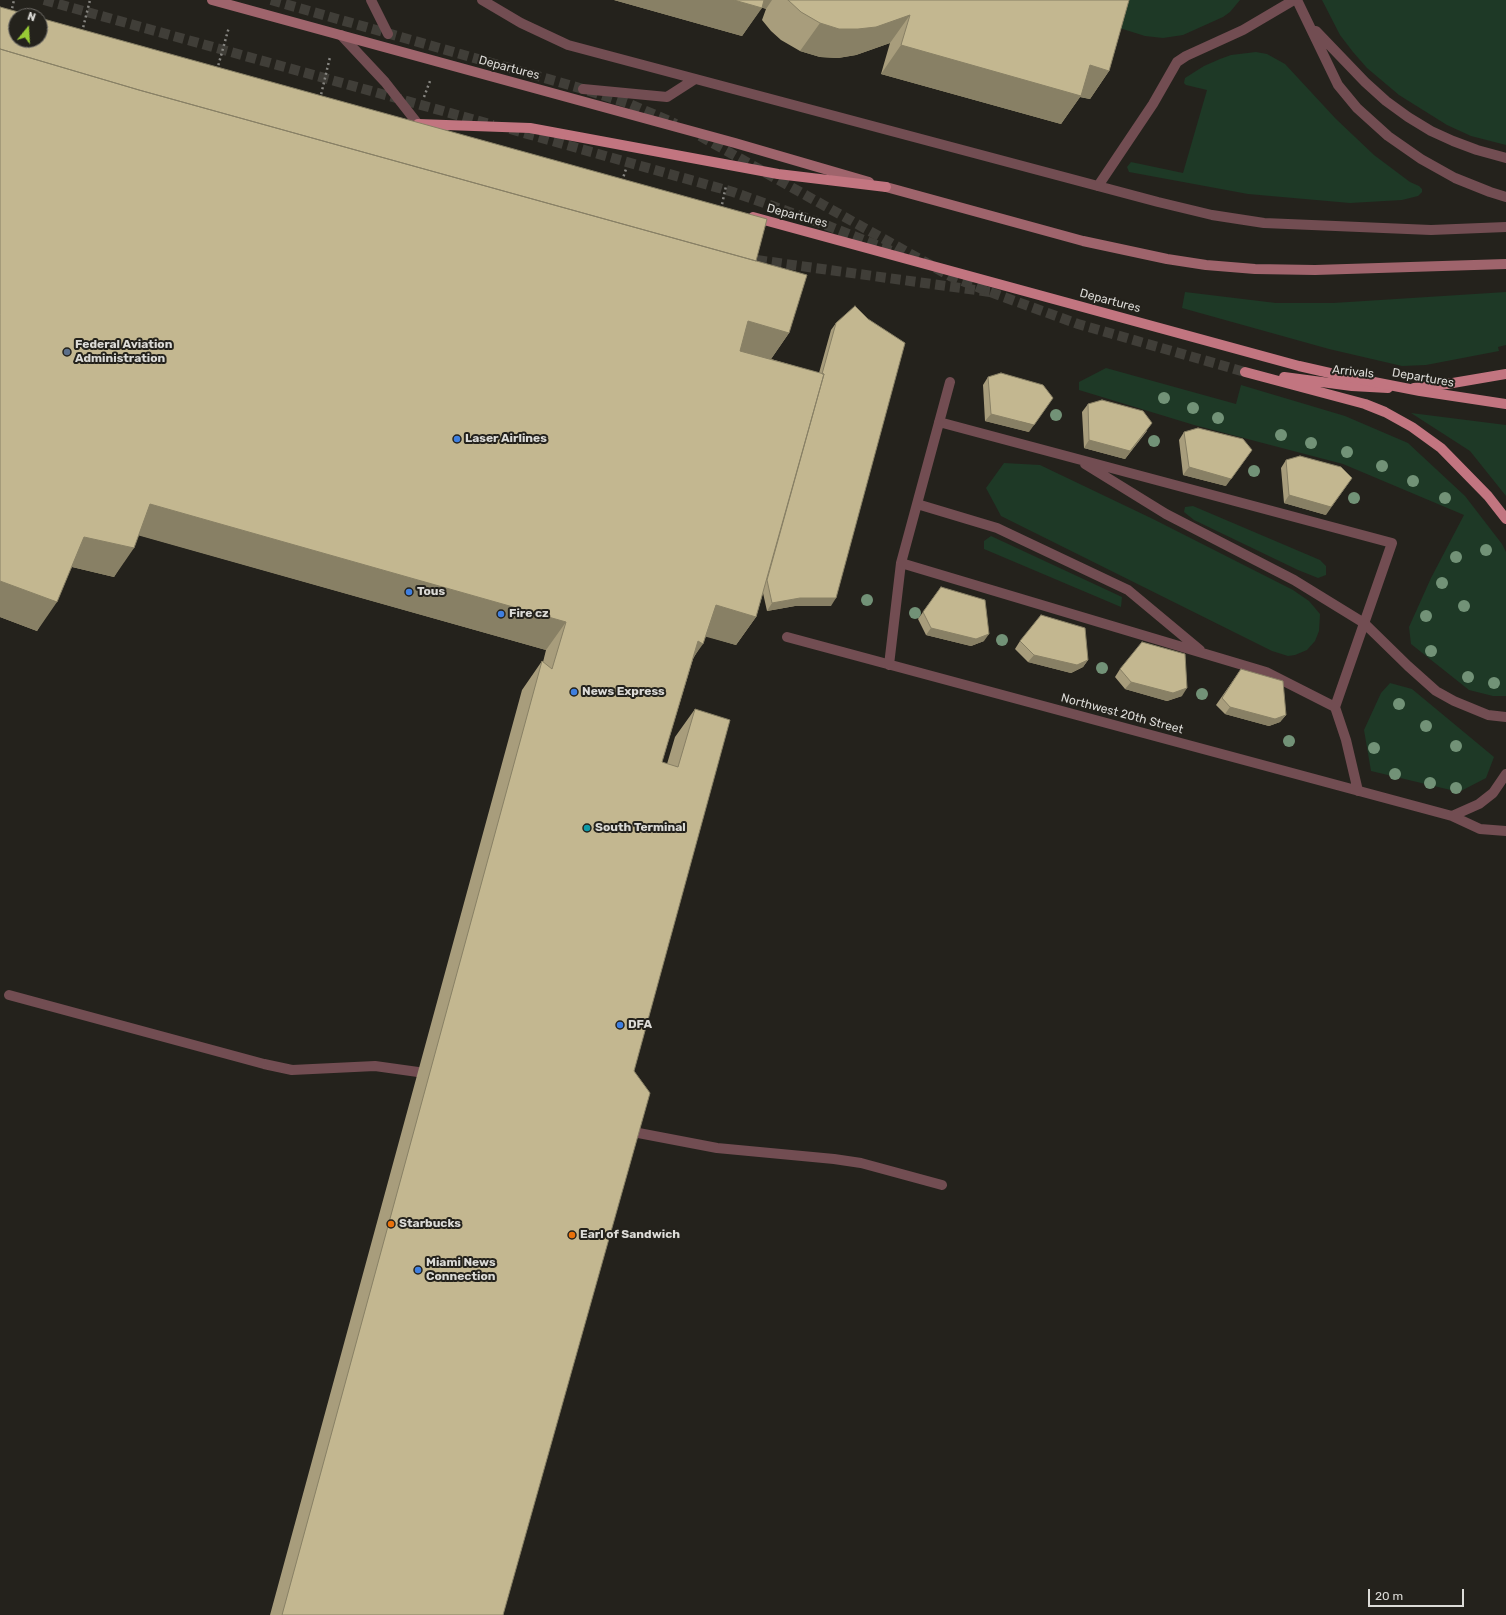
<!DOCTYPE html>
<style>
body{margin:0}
#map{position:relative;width:1506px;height:1615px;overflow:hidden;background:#24221c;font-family:Rubik,sans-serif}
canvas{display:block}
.north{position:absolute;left:8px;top:8px;width:40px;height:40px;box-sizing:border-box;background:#24221c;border:1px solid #6e6c67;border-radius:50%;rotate:18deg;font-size:11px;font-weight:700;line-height:16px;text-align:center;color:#dcdbd7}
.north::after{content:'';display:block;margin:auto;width:14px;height:18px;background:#98cb36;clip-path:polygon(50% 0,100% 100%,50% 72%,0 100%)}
.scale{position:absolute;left:1368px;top:1589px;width:96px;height:18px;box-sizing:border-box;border:2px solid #dcdbd7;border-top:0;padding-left:5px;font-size:12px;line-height:14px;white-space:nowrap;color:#dcdbd7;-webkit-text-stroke:3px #24221c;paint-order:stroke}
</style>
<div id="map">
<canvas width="1506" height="1615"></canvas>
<div class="north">N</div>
<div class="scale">20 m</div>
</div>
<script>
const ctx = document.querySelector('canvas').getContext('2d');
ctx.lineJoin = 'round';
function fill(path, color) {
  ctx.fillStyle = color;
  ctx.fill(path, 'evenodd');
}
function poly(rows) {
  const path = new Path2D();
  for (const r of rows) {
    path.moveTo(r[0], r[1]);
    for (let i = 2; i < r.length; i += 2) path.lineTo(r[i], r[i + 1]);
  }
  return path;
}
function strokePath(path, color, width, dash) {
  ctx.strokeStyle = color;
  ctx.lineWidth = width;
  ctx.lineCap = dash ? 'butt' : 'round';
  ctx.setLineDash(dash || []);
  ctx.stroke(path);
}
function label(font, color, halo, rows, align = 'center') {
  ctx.font = font + ' Rubik,sans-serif';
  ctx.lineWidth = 4;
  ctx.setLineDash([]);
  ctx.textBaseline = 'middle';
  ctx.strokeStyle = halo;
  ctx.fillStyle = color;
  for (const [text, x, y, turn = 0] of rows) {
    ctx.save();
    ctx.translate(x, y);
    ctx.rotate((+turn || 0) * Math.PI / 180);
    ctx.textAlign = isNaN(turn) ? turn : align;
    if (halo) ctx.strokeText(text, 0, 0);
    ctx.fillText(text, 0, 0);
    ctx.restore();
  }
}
fill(poly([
 [1099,0,1240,0,1230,12,1223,17,1183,35,1163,38,1145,36,1110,25],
 [1322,0,1506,0,1506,145,1471,136,1447,125,1399,95,1367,68,1353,52,1340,35],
 [1256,52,1267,54,1285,64,1336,119,1374,155,1410,182,1419,186,1422,189,1422,192,1418,196,1402,200,1350,203,1248,194,1129,172,1127,167,1131,162,1183,173,1207,90,1186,85,1184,83,1185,78,1204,66,1220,59,1231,55],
 [1185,292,1276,303,1333,303,1506,292,1506,345,1498,347,1499,351,1426,365,1402,366,1329,349,1182,308],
 [1106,368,1236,404,1241,385,1345,416,1408,443,1465,496,1502,544,1506,552,1506,696,1493,696,1469,690,1411,644,1409,627,1431,578,1464,515,1343,464,1194,425,1079,390,1079,382],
 [1411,413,1506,425,1506,496,1470,451],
 [1004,463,1040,465,1153,519,1293,590,1309,601,1320,614,1319,631,1315,641,1307,650,1295,655,1288,656,1272,651,1001,516,986,488],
 [1193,506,1320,560,1326,566,1326,575,1318,578,1298,570,1194,520,1184,512,1185,507],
 [991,536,1122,597,1121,607,984,549,984,541],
 [1390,683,1412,689,1494,757,1486,778,1459,792,1371,771,1364,730,1381,693]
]), '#1e3926');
strokePath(poly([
 [44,0,493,125],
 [510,129,733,192,826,225,894,252],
 [742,258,990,292]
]), '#403e38', 10, [10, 5]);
strokePath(poly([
 [271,0,583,89,630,104,676,124],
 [700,136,950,276,990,292,1078,324,1245,372]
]), '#403e38', 10, [10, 5]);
strokePath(poly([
 [11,13,14,0],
 [82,32,90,0],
 [217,70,229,27],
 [424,97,430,81],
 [320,99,330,57],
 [622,181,626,169],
 [721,209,726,186]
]), '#868580', 2.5, [2, 3]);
strokePath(poly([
 [371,0,388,34],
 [482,0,521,23,568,45,1158,202,1212,215,1264,223,1431,230,1506,227],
 [1297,0,1338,85,1357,108,1388,136,1421,159,1455,178,1490,192,1506,197],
 [1316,31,1365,82,1386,101,1408,117,1431,131,1453,141,1477,150,1506,158],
 [583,89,667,97,695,79],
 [1098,186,1153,104,1177,62,1186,56,1243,30,1294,0],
 [939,422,1392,543,1335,707,1346,740,1358,791],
 [1085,464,1166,514,1294,580,1364,623,1408,666,1436,691,1454,701,1488,715,1506,717],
 [917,504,997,528,1128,590,1200,650],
 [901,563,1266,672,1335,707],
 [787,637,1452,816,1480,829,1506,831],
 [889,665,901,563,950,382],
 [1452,816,1479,804,1493,793,1506,774],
 [9,995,264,1064,292,1070,375,1066,418,1072],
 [628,1131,717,1148,834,1159,861,1163,942,1185]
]), '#724d52', 10);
strokePath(poly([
 [886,187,1083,241,1167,259,1206,265,1255,269,1315,270,1506,264]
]), '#9f646c', 10);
strokePath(poly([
 [1245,372,1365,404,1385,412,1412,427,1441,448,1488,496,1506,519],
 [1284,377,1352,386,1388,388],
 [1414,388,1447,384,1506,374]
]), '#c27580', 10);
strokePath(poly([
 [341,35,385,82,418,124]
]), '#724d52', 10);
strokePath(poly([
 [212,0,735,143,869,182]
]), '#9f646c', 10);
strokePath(poly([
 [418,124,530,128,778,174,886,187],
 [753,217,1299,366,1343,376,1420,391,1506,404]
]), '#c27580', 10);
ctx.fillStyle = '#729277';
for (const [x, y] of [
 [1164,398],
 [1193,408],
 [1056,415],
 [1218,418],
 [1281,435],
 [1154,441],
 [1311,443],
 [1347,452],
 [1382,466],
 [1254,471],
 [1413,481],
 [1354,498],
 [1445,498],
 [1486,550],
 [1456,557],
 [1442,583],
 [867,600],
 [1464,606],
 [915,613],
 [1426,616],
 [1002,640],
 [1431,651],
 [1102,668],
 [1468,677],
 [1494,683],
 [1202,694],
 [1399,704],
 [1426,726],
 [1289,741],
 [1456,746],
 [1374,748],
 [1395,774],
 [1430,783],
 [1456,788]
]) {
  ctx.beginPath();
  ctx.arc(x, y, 6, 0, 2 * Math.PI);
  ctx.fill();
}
fill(poly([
 [614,0,1129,0,1109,71,1090,99,1080,97,1061,124,881,74,890,43,856,55,838,58,820,57,800,51,781,40,771,31,762,20,766,9,762,7,742,36],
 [0,7,756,261,789,333,771,359,819,373,831,330,836,323,831,606,795,606,767,611,763,593,756,617,736,645,706,636,693,659,662,762,667,764,675,737,695,709,634,1071,503,1615,270,1615,522,690,542,661,543,662,546,650,139,535,114,577,72,567,37,631,0,617],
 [988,377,1029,432,985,421,983,385],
 [1088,404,1147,431,1125,459,1084,448,1082,412],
 [1184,432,1226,486,1183,475,1179,440],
 [1286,460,1326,515,1284,503,1281,468],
 [941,587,984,641,971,646,926,635,918,619],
 [1020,641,1088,660,1083,667,1071,673,1028,662,1015,649],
 [1120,669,1182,696,1167,701,1125,689,1115,677],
 [1241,669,1286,715,1280,722,1269,726,1225,714,1216,705]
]), '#a89d7c');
fill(poly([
 [614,0,734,0,762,8,742,36],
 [753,0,772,0,766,9,750,4],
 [910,15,890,43,856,55,838,58,820,57,800,51,820,23],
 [901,45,1090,65,1109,71,1090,99,1080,97,1061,124,881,74],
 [748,321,789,333,769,362,729,349],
 [991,414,1034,425,1029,432,985,421],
 [1152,423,1125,459,1084,448,1089,440],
 [1252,450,1226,486,1183,475,1189,467],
 [1352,478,1326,515,1284,503,1289,495],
 [150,504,566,622,546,650,130,533],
 [84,537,134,548,114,577,64,565],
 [0,581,57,602,37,631,0,617],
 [800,598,836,598,831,606,795,606,767,611,772,603],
 [716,605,756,617,736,645,696,634],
 [931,628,989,634,984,641,971,646,926,635],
 [698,641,703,644,683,672],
 [1034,655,1088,660,1083,667,1071,673,1028,662],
 [1131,682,1187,688,1182,696,1167,701,1125,689],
 [1230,707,1286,715,1280,722,1269,726,1225,714]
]), '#888065');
const building = poly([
 [734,0,764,0,762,8,734,0],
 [788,0,1129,0,1109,71,1090,65,1081,96,901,45,910,15,876,27,858,29,839,29,820,23,801,12,788,0],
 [0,7,33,16,16,16,16,40,40,40,40,18,767,219,756,261,139,90,0,49,0,7],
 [0,49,139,90,807,275,789,333,748,321,740,351,824,374,756,617,716,605,703,644,698,641,662,762,678,767,695,709,730,720,634,1071,650,1093,503,1615,282,1615,542,661,552,669,566,622,150,504,134,548,84,537,57,602,0,581,0,49],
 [855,306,868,319,905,343,836,598,800,598,772,603,767,580,824,374,822,374,836,323,855,306],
 [1001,373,1043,385,1053,398,1034,425,991,414,988,377,1001,373],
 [1102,400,1143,411,1152,423,1130,451,1089,440,1088,404,1102,400],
 [1198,428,1243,439,1252,450,1231,479,1189,467,1184,432,1198,428],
 [1300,456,1341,467,1352,478,1331,507,1289,495,1286,460,1300,456],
 [941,587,985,600,989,634,976,639,931,628,923,612,941,587],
 [1041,615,1085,628,1088,660,1077,665,1034,655,1020,641,1041,615],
 [1142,642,1185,654,1187,688,1173,693,1131,682,1120,669,1142,642],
 [1241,669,1283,681,1286,715,1275,719,1230,707,1222,698,1241,669]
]);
fill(building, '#c3b790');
strokePath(building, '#888065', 1);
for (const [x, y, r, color] of [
 [67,352,4,"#5c6f8a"],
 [457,439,4,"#3f7fe0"],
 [409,592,4,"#3f7fe0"],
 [501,614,4,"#3f7fe0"],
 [574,692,4,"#3f7fe0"],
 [587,828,4,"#0f9aa8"],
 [620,1025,4,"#3f7fe0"],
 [391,1224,4,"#e8710a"],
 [572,1235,4,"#e8710a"],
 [418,1270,4,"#3f7fe0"]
]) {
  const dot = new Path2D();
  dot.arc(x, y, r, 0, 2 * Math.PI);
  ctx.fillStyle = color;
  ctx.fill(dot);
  strokePath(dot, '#24221c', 1.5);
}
label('12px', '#dcdbd7', '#24221c', [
 ["Departures",509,68,15],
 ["Departures",797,216,15],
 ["Departures",1110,301,15],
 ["Arrivals",1353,372,6],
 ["Departures",1423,378,10],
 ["Northwest 20th Street",1122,714,15]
]);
label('bold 12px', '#dcdbd7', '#24221c', [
 ["Federal Aviation",75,345],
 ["Administration",75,359],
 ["Laser Airlines",465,439],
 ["Tous",417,592],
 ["Fire cz",509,614],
 ["News Express",582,692],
 ["South Terminal",595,828],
 ["DFA",628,1025],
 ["Starbucks",399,1224],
 ["Earl of Sandwich",580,1235],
 ["Miami News",426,1263],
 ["Connection",426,1277]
], 'left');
</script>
